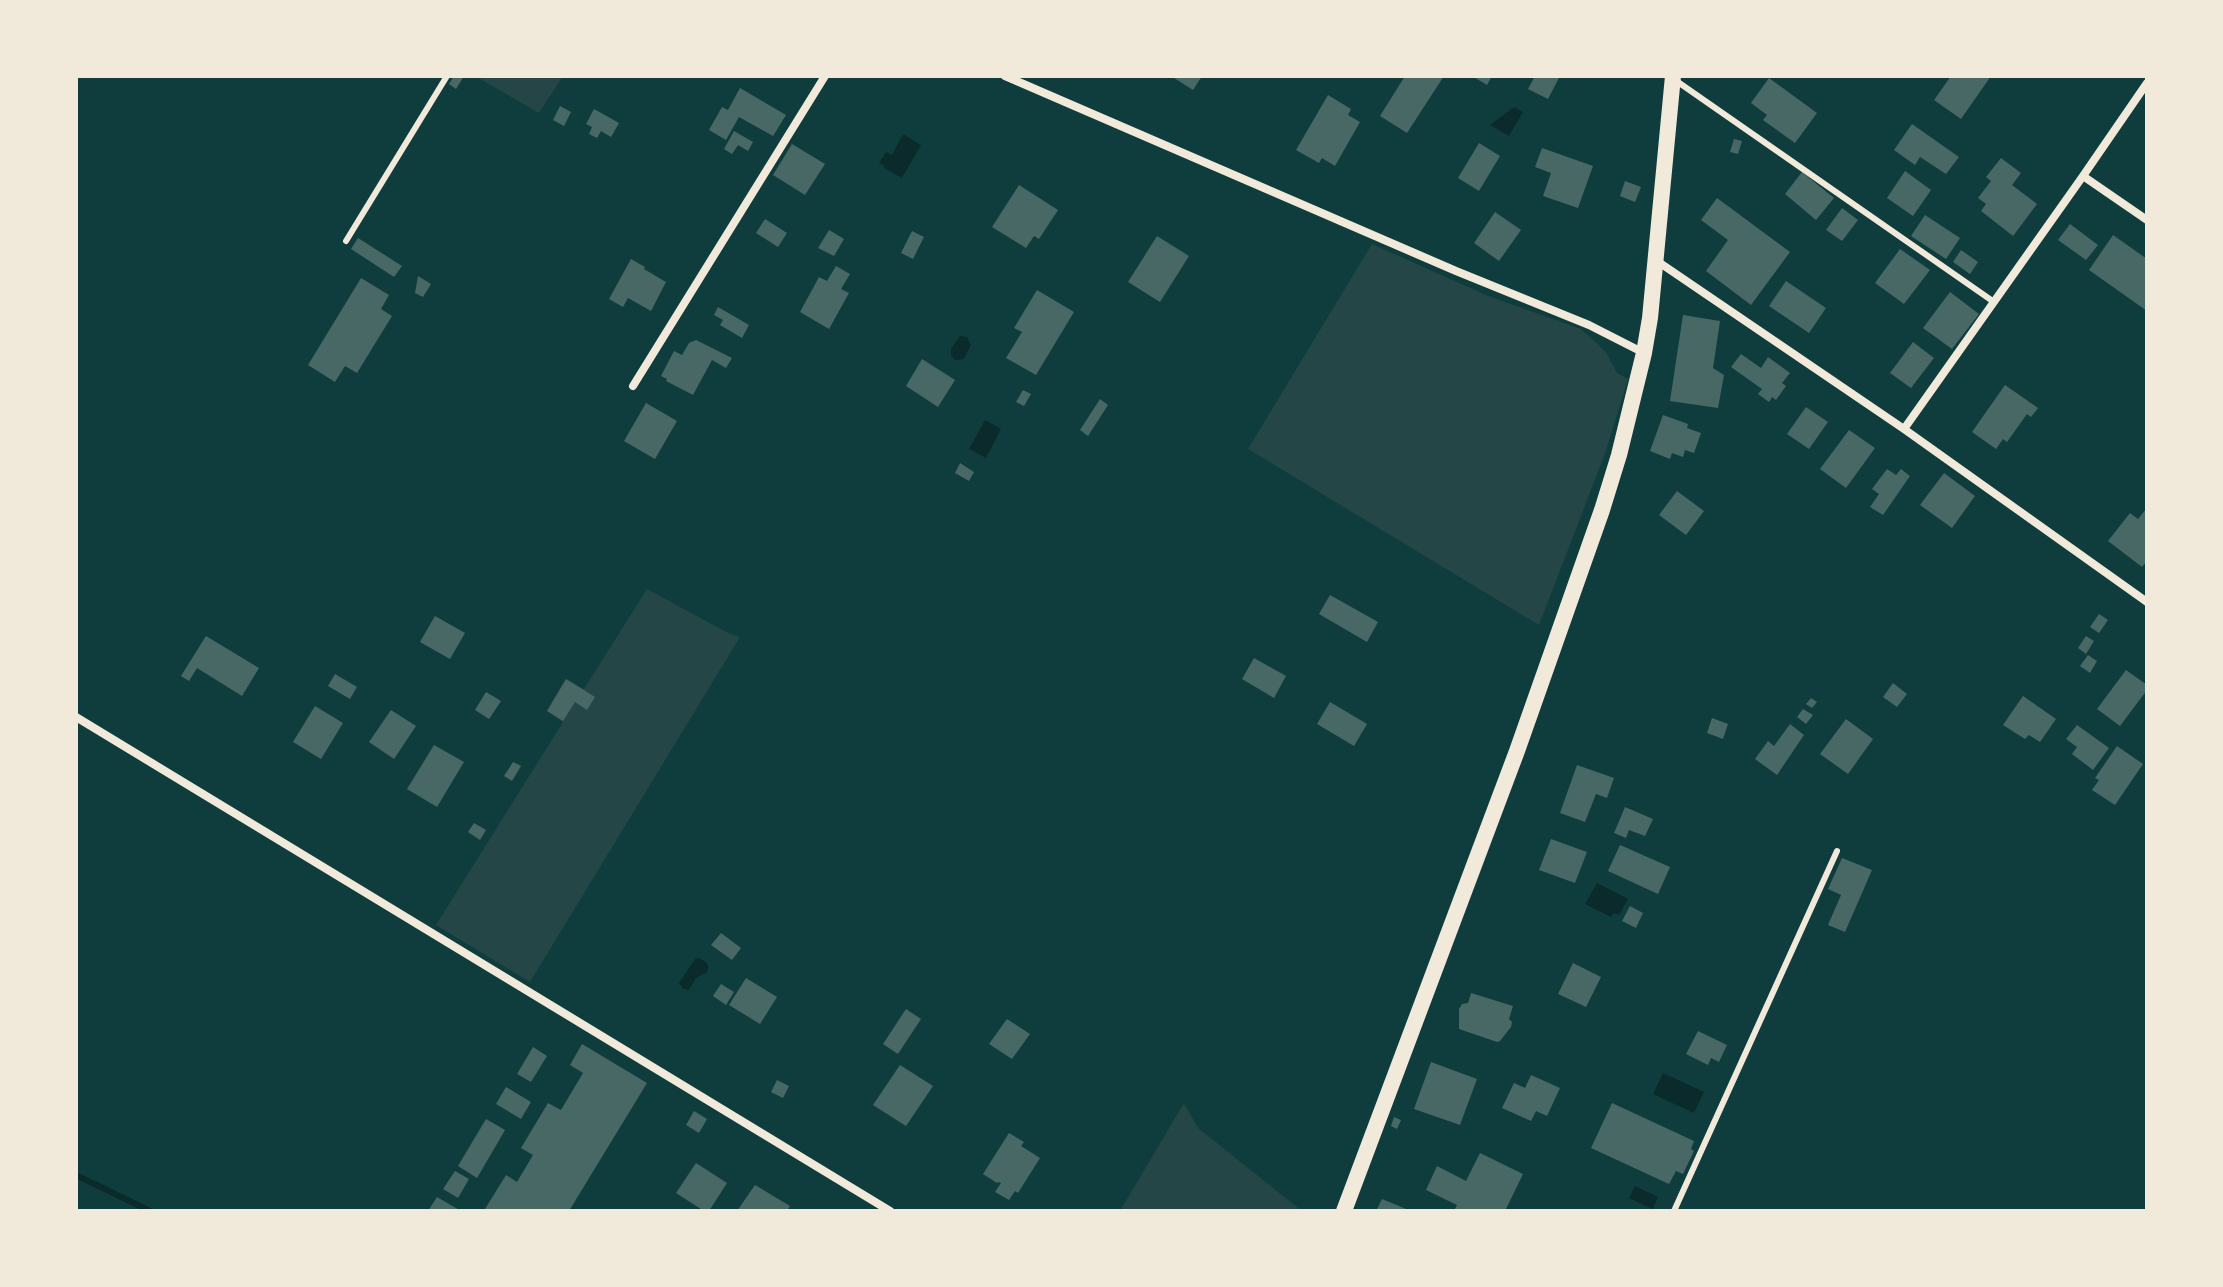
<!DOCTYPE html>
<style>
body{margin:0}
#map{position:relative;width:2223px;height:1287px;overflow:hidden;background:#0f3d3e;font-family:"Nunito Sans",sans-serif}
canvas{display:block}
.frame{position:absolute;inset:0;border:78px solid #f1e9da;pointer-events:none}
</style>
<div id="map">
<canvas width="2223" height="1287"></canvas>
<div class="frame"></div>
</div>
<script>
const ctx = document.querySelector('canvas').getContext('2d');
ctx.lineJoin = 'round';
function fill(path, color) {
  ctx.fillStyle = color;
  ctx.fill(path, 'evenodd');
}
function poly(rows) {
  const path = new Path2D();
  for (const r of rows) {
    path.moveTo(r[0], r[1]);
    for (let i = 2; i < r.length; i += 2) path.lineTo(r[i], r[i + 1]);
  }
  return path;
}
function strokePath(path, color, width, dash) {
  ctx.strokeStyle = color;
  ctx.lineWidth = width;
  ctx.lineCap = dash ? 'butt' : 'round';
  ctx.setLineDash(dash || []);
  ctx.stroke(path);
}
fill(poly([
 [475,76,563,76,539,113],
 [1372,244,1488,296,1581,329,1606,352,1617,373,1628,379,1606,451,1539,625,1248,449],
 [647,589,730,634,740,637,530,982,436,925,563,722,547,711,566,679,584,689],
 [1184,1103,1198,1128,1302,1211,1120,1211]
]), '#244646');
fill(poly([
 [1514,107,1523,112,1509,136,1490,125],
 [903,134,921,145,902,178,884,168,885,166,879,163,886,152,892,155],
 [960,336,967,337,971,345,964,359,955,360,951,355,951,349],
 [985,420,1001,429,986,458,969,449],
 [1597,883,1628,899,1619,915,1614,913,1611,917,1585,904],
 [699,958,707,963,708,967,707,972,696,978,689,990,683,989,679,983,695,959],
 [1663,1073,1704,1092,1694,1113,1653,1094],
 [1635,1186,1658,1197,1653,1209,1629,1198]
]), '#0a2a2b');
strokePath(poly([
 [76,1175,150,1211]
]), '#0a2a2b', 6);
fill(poly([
 [454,76,464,76,456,89,449,84],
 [1171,76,1202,76,1193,90],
 [1405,76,1444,76,1407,133,1380,116],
 [1472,76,1492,76,1487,85],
 [1535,76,1560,76,1548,99,1528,89],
 [1951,76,1991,76,1961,119,1934,100],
 [1769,78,1817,113,1795,143,1763,120,1767,115,1751,103],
 [740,88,786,115,773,136,739,117,726,140,709,130,722,107,728,110],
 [1328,95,1351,109,1348,115,1360,122,1335,166,1322,158,1319,163,1296,150],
 [560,106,571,112,564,126,553,120],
 [594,109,619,123,611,137,601,131,597,138,589,134,592,127,586,124],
 [1912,124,1959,157,1946,174,1920,157,1915,165,1894,150],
 [734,131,753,142,748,151,738,145,732,154,724,149],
 [1734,139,1742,141,1738,154,1730,152],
 [1479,143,1500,156,1479,191,1458,178],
 [792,144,825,164,805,195,773,175],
 [1542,148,1593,166,1578,208,1543,196,1551,173,1535,167],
 [2001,158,2021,173,2012,185,2037,204,2013,236,1981,211,1986,204,1978,198,1991,181,1986,177],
 [1905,171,1931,190,1913,216,1887,198],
 [1802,172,1834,198,1816,220,1785,194],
 [1625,181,1641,187,1635,202,1620,196],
 [1019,185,1058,210,1039,239,1034,236,1026,248,992,227],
 [1717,198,1790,252,1751,305,1706,271,1728,240,1701,220],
 [1842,208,1858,220,1842,241,1826,230],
 [1495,212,1521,230,1499,261,1474,243],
 [1925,215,1960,238,1946,259,1911,236],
 [765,219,787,233,778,247,756,233],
 [2070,224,2098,245,2086,260,2058,240],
 [829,230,844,239,834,256,818,248],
 [912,231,924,237,913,259,901,253],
 [2113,235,2147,259,2147,311,2089,270],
 [1157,236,1189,256,1160,302,1128,282],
 [358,238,402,266,394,277,351,249],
 [1900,249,1930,270,1904,304,1875,283],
 [1961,250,1978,262,1970,274,1953,262],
 [631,259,645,267,644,269,666,282,651,311,628,298,623,307,609,299],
 [836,266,850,274,841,289,849,293,829,329,800,312,819,277,827,281],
 [418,276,431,284,423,297,415,293],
 [361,278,389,295,381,309,392,316,357,373,345,366,335,382,308,365],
 [1786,281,1826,308,1809,333,1769,306],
 [1037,290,1074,312,1036,375,1006,358,1022,332,1014,328],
 [1950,292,1979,314,1952,349,1923,328],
 [718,307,749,325,742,338,720,325,723,320,714,315],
 [1683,315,1720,321,1713,368,1724,375,1718,408,1670,401],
 [696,340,732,358,726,368,712,360,693,395,666,381,667,379,661,376,674,351,682,355,689,343],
 [1913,342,1934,358,1911,388,1890,373],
 [1741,354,1761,368,1768,357,1790,373,1782,383,1786,386,1776,400,1772,397,1769,402,1758,394,1762,389,1731,367],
 [922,359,955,380,938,407,906,386],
 [2005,385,2038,408,2031,417,2027,414,2007,442,2003,439,1996,449,1972,432],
 [1023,390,1031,394,1024,406,1016,402],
 [1100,399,1108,405,1088,436,1080,430],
 [646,403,677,421,655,459,624,441],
 [1806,407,1828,422,1809,449,1787,434],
 [1663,415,1688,424,1687,428,1701,433,1694,453,1685,450,1683,457,1672,453,1670,459,1650,451],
 [1849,430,1875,448,1846,488,1820,469],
 [960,463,974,472,969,481,955,473],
 [1887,469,1896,475,1901,469,1910,476,1883,515,1870,507,1879,494,1872,489],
 [1944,473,1975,496,1952,528,1920,505],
 [1677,491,1704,511,1686,535,1659,515],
 [2147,508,2147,561,2142,567,2108,541,2130,513,2138,519],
 [1330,595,1378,622,1367,642,1319,614],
 [2099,614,2108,620,2099,633,2090,627],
 [435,616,465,633,450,659,420,642],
 [206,636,259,668,242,696,197,668,189,681,181,676],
 [2086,636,2094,641,2086,654,2078,648],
 [2088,655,2097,661,2090,673,2080,666],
 [1254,658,1286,676,1274,698,1242,679],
 [2126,670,2147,685,2147,690,2120,726,2097,709],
 [335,674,357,687,350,699,328,686],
 [566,679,595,697,587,710,575,702,563,721,547,711],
 [1893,683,1907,694,1897,707,1883,697],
 [486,692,501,701,489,719,475,710],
 [2023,696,2056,719,2040,742,2029,735,2025,739,2003,725],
 [1811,698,1817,702,1812,708,1806,704],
 [1330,702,1367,724,1354,746,1317,724],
 [315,706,343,723,321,759,293,742],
 [1803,709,1813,715,1806,724,1797,717],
 [391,710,416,726,394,759,369,742],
 [1712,718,1728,724,1723,739,1707,733],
 [1846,719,1873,739,1848,774,1820,754],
 [1790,724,1804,735,1777,775,1755,759,1768,741,1774,746],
 [2077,725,2109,748,2093,770,2072,754,2077,747,2066,739],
 [434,745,464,762,437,807,407,789],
 [2117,746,2143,764,2115,805,2092,790,2099,780,2095,778],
 [513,762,521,766,512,781,504,776],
 [1577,765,1614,778,1607,798,1596,794,1585,822,1560,813],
 [1625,807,1653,819,1645,836,1629,830,1626,838,1614,833],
 [474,823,486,830,480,840,468,832],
 [1551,839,1587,852,1575,883,1539,870],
 [1620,845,1670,867,1658,894,1608,871],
 [1842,858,1872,870,1845,932,1828,925,1841,895,1828,889],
 [1630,906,1643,913,1636,928,1622,921],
 [721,933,741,948,732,960,711,945],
 [1573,963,1601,977,1586,1007,1558,994],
 [746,978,777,997,760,1024,729,1005],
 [721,984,734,992,726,1005,713,996],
 [1471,993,1513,1006,1509,1019,1512,1022,1511,1027,1500,1041,1497,1042,1459,1029,1459,1009,1462,1004,1468,1003],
 [906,1009,921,1019,898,1054,883,1044],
 [1007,1019,1030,1034,1012,1059,989,1044],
 [1698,1031,1727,1045,1719,1062,1711,1058,1708,1065,1686,1054],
 [582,1044,647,1083,569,1211,489,1211,485,1209,506,1175,517,1182,533,1155,521,1148,548,1103,561,1110,583,1073,570,1065],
 [533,1047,547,1056,531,1082,517,1074],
 [1431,1062,1477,1079,1460,1125,1414,1109],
 [900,1065,933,1086,906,1126,873,1105],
 [1531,1075,1560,1088,1547,1116,1536,1111,1531,1121,1502,1108,1514,1083,1525,1088],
 [777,1080,789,1086,783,1098,771,1092],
 [506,1087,531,1102,521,1119,496,1104],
 [1612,1103,1694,1141,1691,1149,1694,1151,1683,1174,1676,1171,1669,1184,1591,1148],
 [694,1111,707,1119,699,1133,686,1125],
 [1394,1117,1401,1120,1397,1129,1391,1126],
 [486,1119,505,1130,477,1178,458,1166],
 [1009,1133,1024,1142,1021,1146,1040,1158,1018,1193,1015,1191,1009,1200,995,1192,1001,1183,998,1182,997,1183,983,1174],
 [1480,1153,1523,1174,1505,1211,1454,1211,1457,1205,1426,1190,1437,1166,1466,1181],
 [696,1163,727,1183,709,1211,704,1211,676,1193],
 [455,1171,469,1179,458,1198,443,1189],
 [755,1185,790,1206,787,1211,737,1211],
 [437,1197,461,1211,428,1211],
 [1382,1199,1411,1211,1376,1211]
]), '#486865');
strokePath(poly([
 [1675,80,1994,302],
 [346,241,447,76],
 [1674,1211,1837,851]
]), '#f1e9da', 6);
strokePath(poly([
 [1005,76,1456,271,1589,325,1644,353],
 [2147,83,2083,176,2147,220],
 [1657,261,1904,429,2147,602],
 [633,386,825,76],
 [1904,429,2083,176],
 [76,717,890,1211]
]), '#f1e9da', 8);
strokePath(poly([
 [1344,1211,1517,751,1602,510,1619,455,1644,353,1650,318,1673,76]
]), '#f1e9da', 16);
</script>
